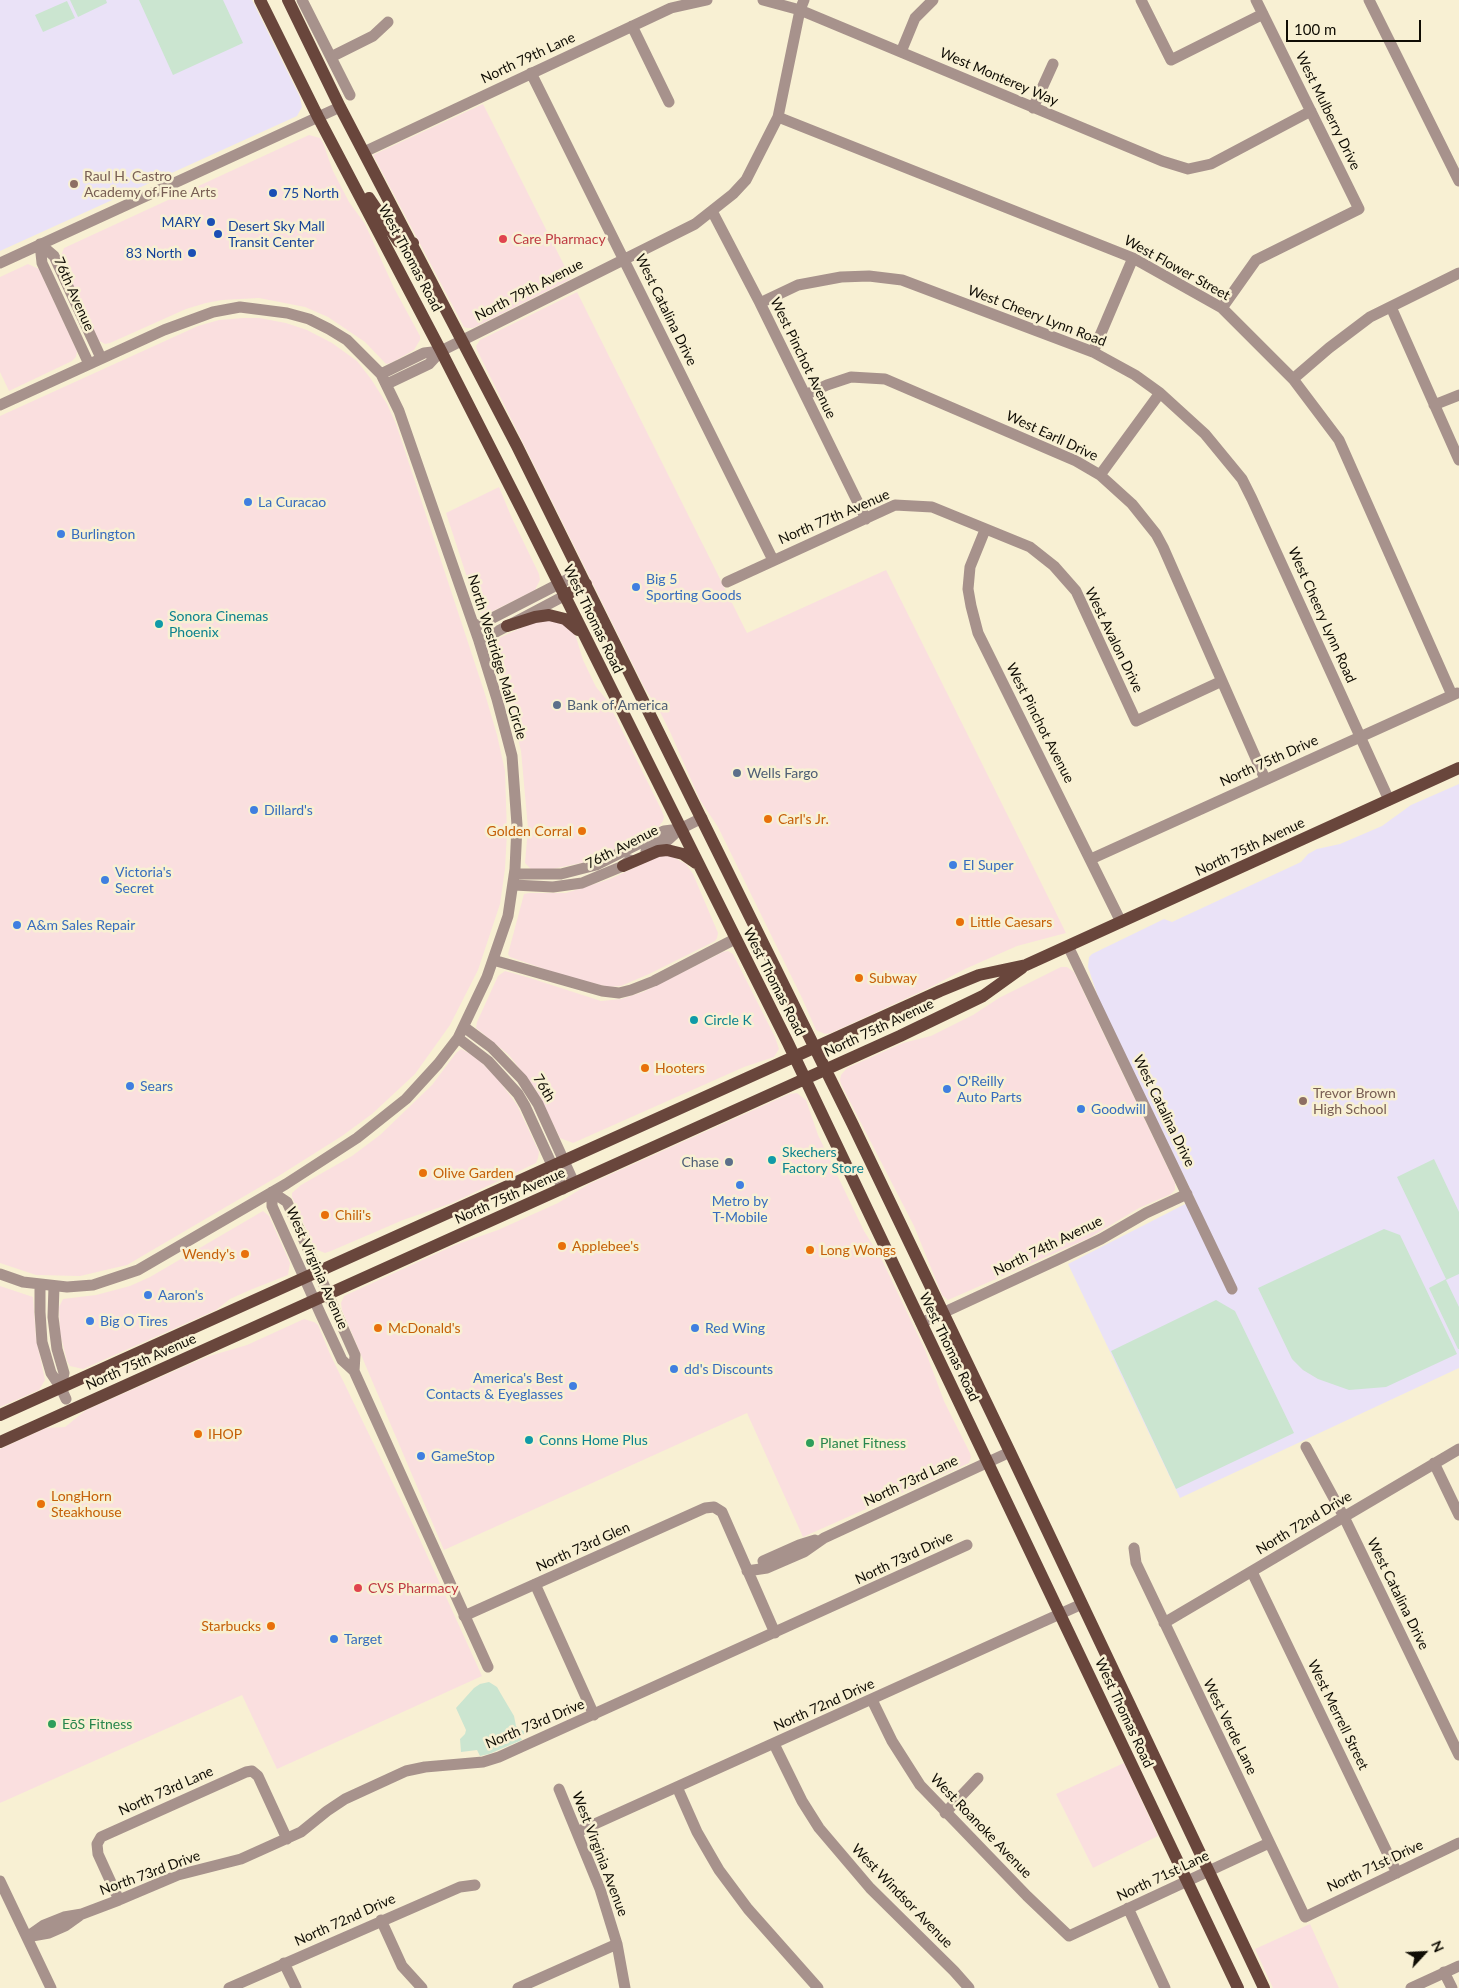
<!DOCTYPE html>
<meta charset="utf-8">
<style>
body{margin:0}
#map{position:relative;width:1459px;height:1988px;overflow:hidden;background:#f8f0d3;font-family:Lato,sans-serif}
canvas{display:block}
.north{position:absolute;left:1399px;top:1928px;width:50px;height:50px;-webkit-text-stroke:4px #f8f0d3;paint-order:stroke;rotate:65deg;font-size:14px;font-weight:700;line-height:20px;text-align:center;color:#100d04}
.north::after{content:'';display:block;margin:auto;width:18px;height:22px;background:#100d04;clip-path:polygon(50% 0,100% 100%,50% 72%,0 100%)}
.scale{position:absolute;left:1286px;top:20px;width:135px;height:22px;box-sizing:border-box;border:2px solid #100d04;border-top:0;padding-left:6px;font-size:15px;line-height:18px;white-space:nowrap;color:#100d04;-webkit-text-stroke:4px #f8f0d3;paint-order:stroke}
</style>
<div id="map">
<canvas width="1459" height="1988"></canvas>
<div class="north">N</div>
<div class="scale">100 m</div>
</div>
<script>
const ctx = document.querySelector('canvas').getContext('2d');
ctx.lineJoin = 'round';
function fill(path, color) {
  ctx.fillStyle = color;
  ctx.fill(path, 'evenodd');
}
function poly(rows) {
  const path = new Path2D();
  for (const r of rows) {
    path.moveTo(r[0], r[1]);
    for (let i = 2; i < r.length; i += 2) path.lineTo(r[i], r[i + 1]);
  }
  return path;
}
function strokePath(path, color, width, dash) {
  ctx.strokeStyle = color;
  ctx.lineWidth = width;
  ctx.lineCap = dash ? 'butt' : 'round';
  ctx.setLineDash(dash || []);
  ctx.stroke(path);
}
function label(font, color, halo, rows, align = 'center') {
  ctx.font = font + ' Lato,sans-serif';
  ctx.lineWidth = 5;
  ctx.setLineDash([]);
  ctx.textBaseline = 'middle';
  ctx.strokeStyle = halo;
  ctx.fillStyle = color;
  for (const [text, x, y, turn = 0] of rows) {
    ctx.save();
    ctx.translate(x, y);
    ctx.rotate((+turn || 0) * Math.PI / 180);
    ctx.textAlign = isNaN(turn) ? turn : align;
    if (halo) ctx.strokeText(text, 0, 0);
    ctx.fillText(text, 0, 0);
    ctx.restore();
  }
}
fill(poly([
 [483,104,571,279,473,328,467,328,464,327,373,155],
 [309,135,320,138,323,143,333,171,349,202,365,224,394,288,420,336,420,340,414,350,391,363,386,364,365,342,328,317,305,307,259,298,222,300,206,303,186,309,110,343,105,344,98,340,60,258,64,248],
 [28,264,39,269,77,351,76,357,72,361,9,391,0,372,0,277],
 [577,292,747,633,886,570,1066,933,1017,946,965,969,931,987,831,1033,825,1034,816,1030,802,998,718,827,700,800,671,734,659,710,644,687,477,350,476,346,480,340],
 [243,318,259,318,286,323,307,330,332,343,357,361,371,379,387,404,396,424,485,694,497,735,505,771,507,833,505,869,500,904,478,970,450,1025,415,1074,372,1114,342,1136,277,1177,127,1265,80,1276,36,1275,0,1263,0,416,198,326,219,320],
 [499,487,511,516,539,574,540,580,535,590,485,615,478,611,446,513],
 [538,620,557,620,571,629,576,637,583,660,596,687,607,700,662,811,664,817,663,821,657,829,613,851,590,861,548,870,531,869,525,863,528,828,521,751,511,710,491,649,492,644,495,640],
 [669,855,686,864,693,874,718,933,717,938,715,941,649,974,621,986,609,987,564,976,510,957,508,954,524,894,529,893,566,893,610,879,660,856],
 [728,951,733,954,775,1037,779,1049,774,1057,744,1067,573,1143,560,1138,536,1090,509,1055,476,1028,477,1022,498,976,505,971,530,978,601,1001,621,999,643,992,723,952],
 [1061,967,1067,967,1074,972,1175,1183,1175,1190,1171,1194,1139,1208,1089,1238,948,1300,942,1295,914,1226,841,1084,840,1080,841,1075,847,1068,903,1043,931,1036,973,1015,999,998],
 [461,1049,476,1057,498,1079,517,1105,539,1152,538,1158,536,1163,452,1203,403,1220,331,1251,325,1253,315,1249,292,1197,292,1193,301,1185,352,1156,380,1135,432,1085,456,1053],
 [797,1093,806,1100,818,1135,864,1231,881,1258,925,1350,944,1401,970,1453,971,1457,969,1463,803,1537,747,1413,444,1550,342,1310,341,1303,344,1296,455,1245,498,1230,558,1203,589,1184,789,1094],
 [263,1211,269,1216,290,1263,288,1275,250,1290,230,1299,216,1310,83,1369,70,1366,67,1361,60,1333,59,1307,63,1299,96,1295,130,1286,150,1277],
 [0,1286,33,1297,36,1338,45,1380,39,1390,0,1407],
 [304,1319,314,1322,318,1325,330,1354,417,1533,482,1676,277,1769,242,1695,0,1803,0,1449,46,1428,65,1427,86,1410,206,1357,247,1345],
 [1124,1763,1158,1836,1093,1868,1056,1794],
 [1310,1924,1339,1988,1273,1988,1255,1949]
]), '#fadfdf');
fill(poly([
 [0,0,252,0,300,97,302,107,297,116,0,251],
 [1459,784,1459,1368,1180,1498,1068,1264,1195,1199,1100,1003,1088,967,1089,957,1092,954,1164,919,1172,922,1301,862,1308,854,1317,849,1340,844,1382,826,1411,805]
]), '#eae2f7');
fill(poly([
 [70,0,106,0,107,3,78,17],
 [139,0,223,0,243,43,173,75],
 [67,1,75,18,43,32,35,15],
 [1434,1159,1459,1212,1459,1274,1446,1280,1459,1307,1459,1349,1458,1349,1429,1288,1446,1279,1397,1177],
 [1384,1229,1400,1235,1457,1354,1386,1387,1349,1390,1318,1379,1303,1370,1292,1359,1258,1288],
 [1216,1300,1235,1311,1294,1433,1176,1489,1111,1351],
 [489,1682,497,1687,501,1694,514,1716,516,1726,526,1733,520,1736,522,1740,489,1754,480,1756,477,1750,461,1752,460,1739,465,1734,466,1730,456,1708,474,1688,480,1684]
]), '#cbe5d0');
strokePath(poly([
 [302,0,350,95],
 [763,0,800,10,1162,161,1188,169,1211,164,1311,111],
 [1141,0,1171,60,1263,14],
 [1369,0,1459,181],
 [632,26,669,102],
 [901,52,915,18,933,0],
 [331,57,373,36,388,22],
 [531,73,773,560],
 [1033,108,1053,64],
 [778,117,1133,258,1222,308,1293,379,1339,440,1452,695],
 [364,152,671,8,707,0],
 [712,211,760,303,866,519],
 [40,244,54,256,101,358],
 [40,244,42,263,89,364],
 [0,263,340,107],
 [760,303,798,285,841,277,869,276,902,280,1093,352,1135,375,1160,393,1205,434,1242,479,1252,499,1389,800],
 [1391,307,1459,460],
 [1222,308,1256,260,1359,209,1256,0],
 [1093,352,1133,258],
 [381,374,424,353,441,351,695,224,733,194,746,180,778,117,800,10,804,0],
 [1293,379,1329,348,1370,317,1459,273],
 [387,384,429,364,441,351],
 [805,395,827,385,851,377,885,379,1076,461,1100,475,1132,504,1156,534,1163,547,1265,779],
 [0,405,164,330,213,312,240,307,287,313,309,319,329,329,347,340,381,374,399,411,479,641,497,699,512,756,517,825,515,869,508,916,487,977,458,1038,438,1064,406,1099,357,1138,286,1184,138,1270,93,1285,67,1287,23,1282,0,1274],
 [1434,405,1459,395],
 [1100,475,1160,393],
 [985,530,970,567,968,589,971,606,978,633,1121,922],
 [727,582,895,505,932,507,1030,547,1054,566,1076,591,1136,721,1222,681],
 [475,627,580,573],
 [479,641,564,596],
 [646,851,668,840,680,829],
 [1091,859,1457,693],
 [515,874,561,874,596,865,664,831,680,829,702,818],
 [514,885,553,887,582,883,623,866,630,860],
 [1068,946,1232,1289],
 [493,960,602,991,619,993,631,990,654,981,735,939],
 [464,1027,491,1047,522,1079,538,1104,574,1183],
 [458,1038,488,1061,518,1094,525,1106,563,1189],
 [272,1192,272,1206,321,1315,342,1360,354,1371,488,1667],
 [272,1192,287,1202,355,1355,354,1371],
 [40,1284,40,1312,42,1342,51,1373,61,1388,66,1399],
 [54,1286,53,1317,57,1349,64,1373,61,1388],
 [921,1323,1057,1260,1101,1239,1146,1213,1187,1194],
 [1306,1447,1344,1517,1459,1755],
 [1434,1463,1459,1515],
 [1134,1548,1136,1563,1305,1917,1459,1843],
 [763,1561,799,1545,815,1540],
 [747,1571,767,1568,804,1552,824,1538,1010,1452],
 [1252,1572,1397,1873],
 [535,1584,594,1715],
 [464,1616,705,1508,714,1507,722,1512,775,1633],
 [1164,1623,1459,1449],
 [872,1700,892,1741,920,1785,1027,1896,1069,1936,1269,1843],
 [774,1744,802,1801,819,1828,870,1888,954,1971,969,1988],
 [677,1787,697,1832,719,1870,748,1909,818,1988],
 [559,1789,600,1889,617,1944,625,1988],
 [945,1813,978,1778],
 [577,1832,1082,1604],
 [0,1881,51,1988],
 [119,1900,98,1854,97,1844,101,1837,246,1772,252,1771,258,1776,287,1839],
 [1128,1908,1165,1988],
 [381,1920,402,1966,422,1988],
 [32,1936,49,1933,65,1926,79,1916],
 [27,1937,44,1925,64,1917,82,1914,119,1900,178,1875,241,1859,301,1832,327,1811,345,1799,406,1771,425,1767,483,1762,499,1757,967,1545],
 [284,1963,296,1988],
 [1444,1972,1452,1988],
 [229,1988,460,1887,475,1885],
 [518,1988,617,1944],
 [1411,1988,1459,1966]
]), '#a7928c', 11);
strokePath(poly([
 [260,0,318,117,441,351,522,510,788,1043,1238,1988],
 [288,0,340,107,517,446,852,1123,1010,1452,1264,1988],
 [369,198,398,241,403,245,413,243],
 [564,596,586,584],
 [507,626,535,617,549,615,565,619,578,630],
 [623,866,658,851,667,850,683,854,696,863],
 [0,1415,940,991,979,975,1026,965,1459,768],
 [0,1442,900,1036,983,996,1022,968]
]), '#69463c', 12);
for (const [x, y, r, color] of [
 [74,184,5,"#8d6e63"],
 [273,193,5,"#1a4fb4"],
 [211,222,5,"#1a4fb4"],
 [218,234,5,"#1a4fb4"],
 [503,239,5,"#e0444e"],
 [192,253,5,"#1a4fb4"],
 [248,502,5,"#3f7fe0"],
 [61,534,5,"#3f7fe0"],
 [636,587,5,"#3f7fe0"],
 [159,624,5,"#0f9aa8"],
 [557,705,5,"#5c6f8a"],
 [737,773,5,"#5c6f8a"],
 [254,810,5,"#3f7fe0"],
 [768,819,5,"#e8710a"],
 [582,831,5,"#e8710a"],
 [953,865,5,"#3f7fe0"],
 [105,880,5,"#3f7fe0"],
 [960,922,5,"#e8710a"],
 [17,925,5,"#3f7fe0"],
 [859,978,5,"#e8710a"],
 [694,1020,5,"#0f9aa8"],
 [645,1068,5,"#e8710a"],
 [130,1086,5,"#3f7fe0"],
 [947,1089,5,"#3f7fe0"],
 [1303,1101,5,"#8d6e63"],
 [1081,1109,5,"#3f7fe0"],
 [772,1160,5,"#0f9aa8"],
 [729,1162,5,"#5c6f8a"],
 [423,1173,5,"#e8710a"],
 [740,1185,5,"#3f7fe0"],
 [325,1215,5,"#e8710a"],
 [562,1246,5,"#e8710a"],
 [810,1250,5,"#e8710a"],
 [245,1254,5,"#e8710a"],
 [148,1295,5,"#3f7fe0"],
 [90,1321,5,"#3f7fe0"],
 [378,1328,5,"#e8710a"],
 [695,1328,5,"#3f7fe0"],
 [674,1369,5,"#3f7fe0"],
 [573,1386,5,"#3f7fe0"],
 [198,1434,5,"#e8710a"],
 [529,1440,5,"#0f9aa8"],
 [810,1443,5,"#2e9e5b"],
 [421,1456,5,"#3f7fe0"],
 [41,1504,5,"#e8710a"],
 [358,1588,5,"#e0444e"],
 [271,1626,5,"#e8710a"],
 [334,1639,5,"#3f7fe0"],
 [52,1724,5,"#2e9e5b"]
]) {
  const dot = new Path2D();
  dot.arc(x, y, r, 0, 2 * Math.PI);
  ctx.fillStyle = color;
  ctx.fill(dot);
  strokePath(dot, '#f8f0d3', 2);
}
label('14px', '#100d04', '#f8f0d3', [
 ["North 79th Lane",528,58,-25],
 ["West Monterey Way",999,77,23],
 ["West Mulberry Drive",1328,111,64],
 ["West Thomas Road",410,258,62],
 ["West Flower Street",1177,268,29],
 ["North 79th Avenue",529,290,-27],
 ["76th Avenue",74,294,66],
 ["West Catalina Drive",666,310,64],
 ["West Cheery Lynn Road",1037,316,21],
 ["West Pinchot Avenue",803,358,64],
 ["West Earll Drive",1052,436,25],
 ["North 77th Avenue",834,517,-23],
 ["West Cheery Lynn Road",1322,615,66],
 ["West Thomas Road",593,619,64],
 ["West Avalon Drive",1114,640,64],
 ["North Westridge Mall Circle",497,657,73],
 ["West Pinchot Avenue",1040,723,63],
 ["North 75th Drive",1269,761,-24],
 ["76th Avenue",622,847,-27],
 ["North 75th Avenue",1250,847,-25],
 ["West Thomas Road",774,982,63],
 ["North 75th Avenue",879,1028,-25],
 ["76th",544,1088,59],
 ["West Catalina Drive",1164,1111,64],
 ["North 75th Avenue",510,1196,-24],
 ["North 74th Avenue",1048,1246,-26],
 ["West Virginia Avenue",317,1268,66],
 ["West Thomas Road",949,1347,64],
 ["North 75th Avenue",141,1362,-24],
 ["North 73rd Lane",911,1481,-25],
 ["North 72nd Drive",1304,1523,-31],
 ["North 73rd Glen",583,1547,-24],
 ["North 73rd Drive",904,1558,-25],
 ["West Catalina Drive",1398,1594,64],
 ["North 72nd Drive",824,1705,-24],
 ["West Thomas Road",1124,1713,65],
 ["West Merrell Street",1338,1715,64],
 ["North 73rd Drive",535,1724,-23],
 ["West Verde Lane",1230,1727,64],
 ["North 73rd Lane",166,1791,-24],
 ["West Roanoke Avenue",981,1826,46],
 ["West Virginia Avenue",600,1854,69],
 ["North 71st Drive",1375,1866,-25],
 ["North 73rd Drive",150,1873,-20],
 ["North 71st Lane",1163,1876,-25],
 ["West Windsor Avenue",902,1896,46],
 ["North 72nd Drive",345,1920,-24]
]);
label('14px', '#785e54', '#f8f0d3', [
 ["Raul H. Castro",84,176],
 ["Academy of Fine Arts",84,192],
 ["Trevor Brown",1313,1093],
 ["High School",1313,1109]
], 'left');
label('14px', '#164399', '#f8f0d3', [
 ["75 North",283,193],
 ["MARY",201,222,"right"],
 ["Desert Sky Mall",228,226],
 ["Transit Center",228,242],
 ["83 North",182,253,"right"]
], 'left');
label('14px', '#be3a42', '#f8f0d3', [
 ["Care Pharmacy",513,239],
 ["CVS Pharmacy",368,1588]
], 'left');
label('14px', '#366cbe', '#f8f0d3', [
 ["La Curacao",258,502],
 ["Burlington",71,534],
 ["Big 5",646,579],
 ["Sporting Goods",646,595],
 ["Dillard's",264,810],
 ["El Super",963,865],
 ["Victoria's",115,872],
 ["Secret",115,888],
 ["A&m Sales Repair",27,925],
 ["O'Reilly",957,1081],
 ["Auto Parts",957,1097],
 ["Sears",140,1086],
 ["Goodwill",1091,1109],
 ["Metro by",740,1201,"center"],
 ["T-Mobile",740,1217,"center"],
 ["Aaron's",158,1295],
 ["Big O Tires",100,1321],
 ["Red Wing",705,1328],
 ["dd's Discounts",684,1369],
 ["America's Best",563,1378,"right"],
 ["Contacts & Eyeglasses",563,1394,"right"],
 ["GameStop",431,1456],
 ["Target",344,1639]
], 'left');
label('14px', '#0d838f', '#f8f0d3', [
 ["Sonora Cinemas",169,616],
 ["Phoenix",169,632],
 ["Circle K",704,1020],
 ["Skechers",782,1152],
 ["Factory Store",782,1168],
 ["Conns Home Plus",539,1440]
], 'left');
label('14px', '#4e5e75', '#f8f0d3', [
 ["Bank of America",567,705],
 ["Wells Fargo",747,773],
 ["Chase",719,1162,"right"]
], 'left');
label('14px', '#c56008', '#f8f0d3', [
 ["Carl's Jr.",778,819],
 ["Golden Corral",572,831,"right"],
 ["Little Caesars",970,922],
 ["Subway",869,978],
 ["Hooters",655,1068],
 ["Olive Garden",433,1173],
 ["Chili's",335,1215],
 ["Applebee's",572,1246],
 ["Long Wongs",820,1250],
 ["Wendy's",235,1254,"right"],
 ["McDonald's",388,1328],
 ["IHOP",208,1434],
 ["LongHorn",51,1496],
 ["Steakhouse",51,1512],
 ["Starbucks",261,1626,"right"]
], 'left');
label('14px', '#27864d', '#f8f0d3', [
 ["Planet Fitness",820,1443],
 ["EōS Fitness",62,1724]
], 'left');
</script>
